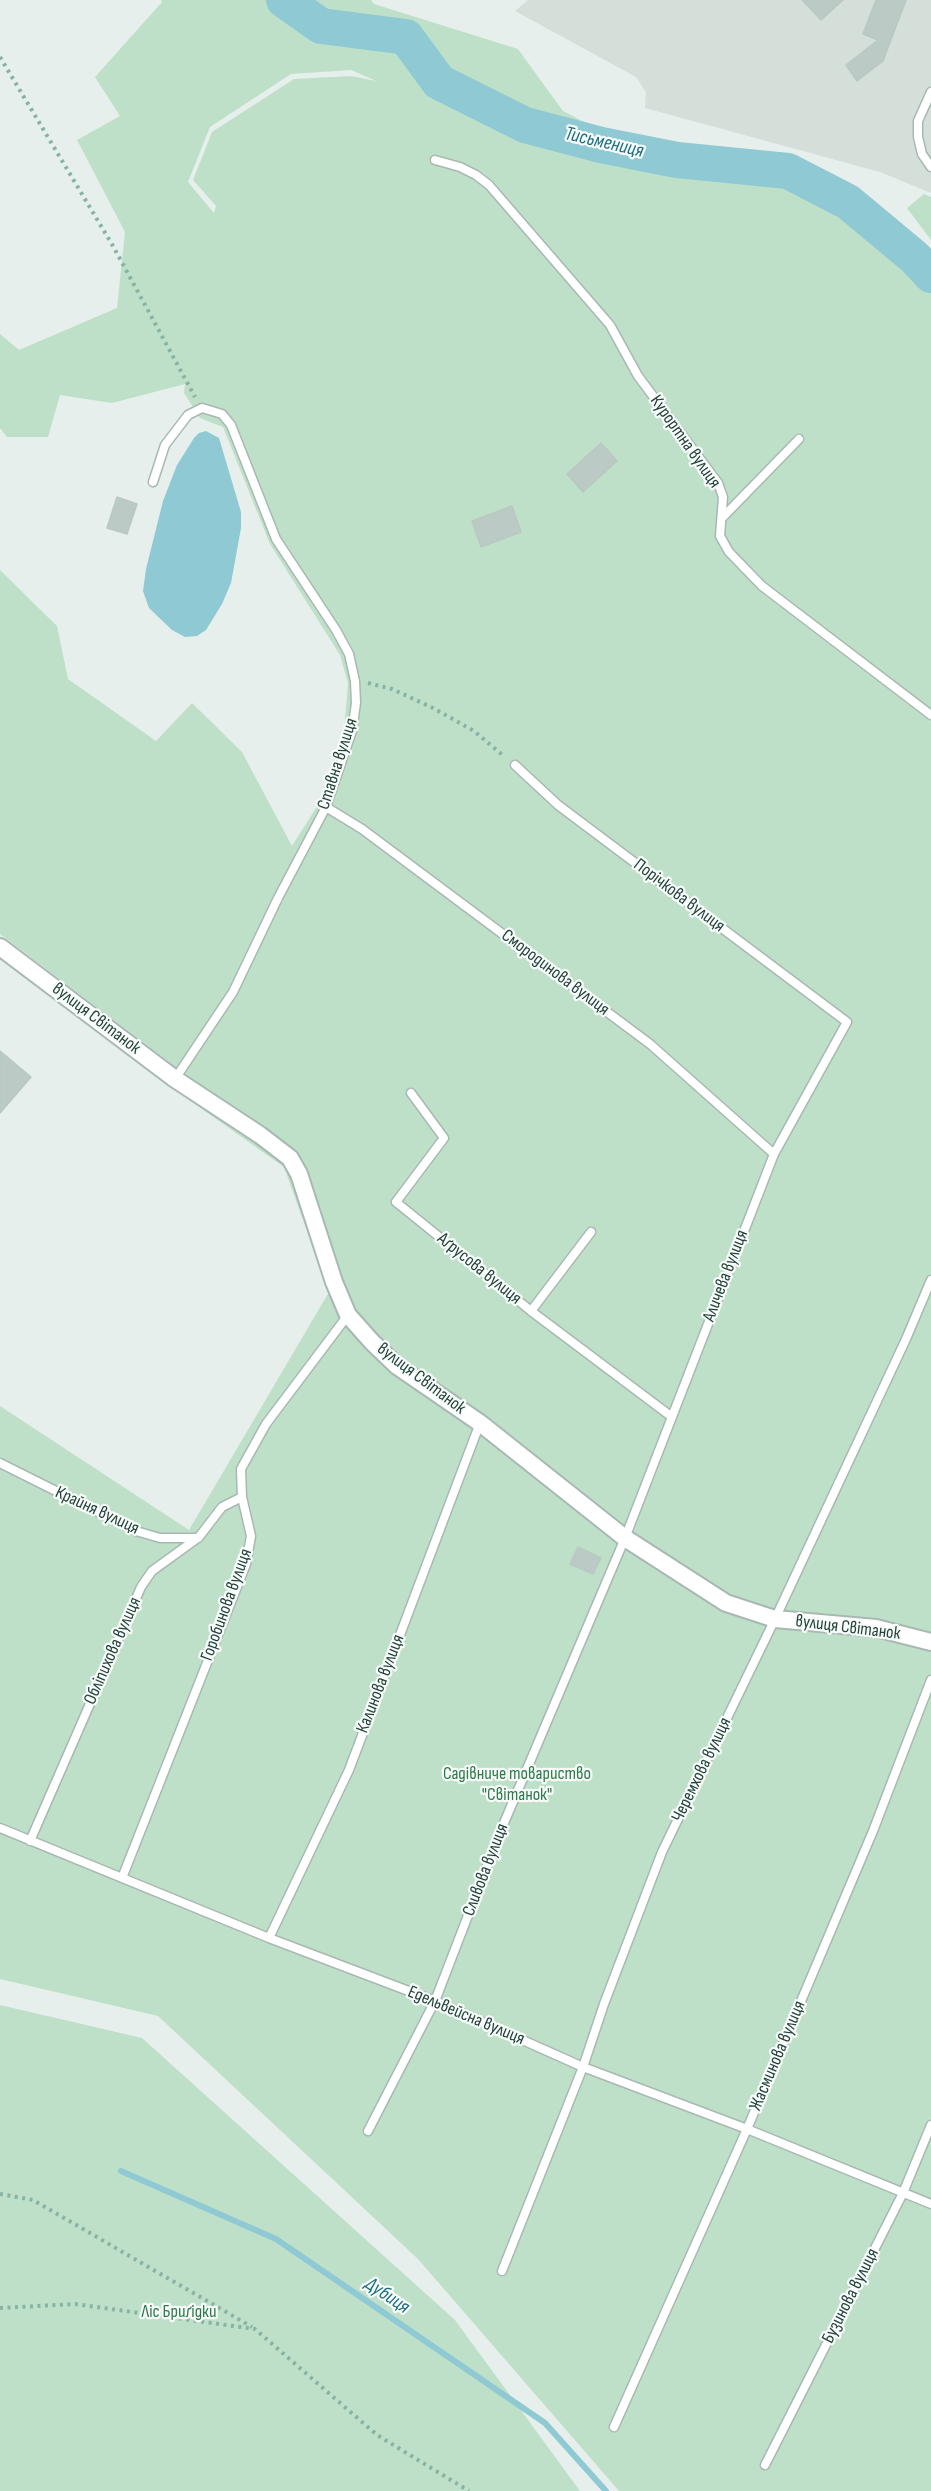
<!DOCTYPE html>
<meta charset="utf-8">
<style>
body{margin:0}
canvas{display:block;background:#e6efeb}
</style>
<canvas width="931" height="2491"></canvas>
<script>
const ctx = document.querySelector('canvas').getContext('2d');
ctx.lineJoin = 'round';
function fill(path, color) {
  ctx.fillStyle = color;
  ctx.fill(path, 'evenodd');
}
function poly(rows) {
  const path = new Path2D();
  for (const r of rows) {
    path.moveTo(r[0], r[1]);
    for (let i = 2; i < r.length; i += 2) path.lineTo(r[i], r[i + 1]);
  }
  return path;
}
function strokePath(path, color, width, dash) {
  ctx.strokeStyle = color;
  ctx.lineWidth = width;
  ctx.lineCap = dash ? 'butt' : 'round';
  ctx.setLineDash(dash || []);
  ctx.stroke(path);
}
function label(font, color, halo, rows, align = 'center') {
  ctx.font = font + ' "Sofia Sans Condensed",sans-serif';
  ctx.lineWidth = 4.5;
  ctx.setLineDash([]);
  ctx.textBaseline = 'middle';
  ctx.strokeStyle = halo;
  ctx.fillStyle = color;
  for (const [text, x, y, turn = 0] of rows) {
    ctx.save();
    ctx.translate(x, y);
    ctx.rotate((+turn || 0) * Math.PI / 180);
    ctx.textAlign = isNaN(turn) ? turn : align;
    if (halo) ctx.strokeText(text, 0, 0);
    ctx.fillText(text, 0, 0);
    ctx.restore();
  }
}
fill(poly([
 [528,0,931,0,931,193,880,172,645,108,646,92,636,77,515,11]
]), '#d4dfda');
fill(poly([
 [161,0,371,0,374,4,518,49,563,111,674,169,785,182,845,209,909,263,931,288,931,2491,619,2491,418,2259,158,2016,0,1979,0,1406,189,1530,329,1292,284,1167,158,1078,169,1062,0,934,0,570,57,626,68,679,156,741,192,703,242,752,292,846,321,800,344,732,348,683,340,655,270,544,223,427,200,418,184,393,185,384,112,403,60,395,48,437,7,437,0,428,0,334,19,350,117,308,125,232,77,140,120,116,95,77,162,2],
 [351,70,376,81,351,76,294,79,212,132,193,180,216,206,214,213,188,182,210,127,291,74],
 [924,194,931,197,931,240,907,208],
 [0,2005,142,2038,455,2320,580,2491,0,2491]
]), '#bfe0c8');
fill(poly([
 [206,431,219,438,241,512,241,528,231,583,222,604,206,630,197,636,185,637,172,630,149,608,143,591,146,569,163,501,177,465,194,438,199,433]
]), '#8ec9d4');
strokePath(poly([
 [121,2171,276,2239,545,2423,606,2491]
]), '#8ec9d4', 6);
strokePath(poly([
 [284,0,321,26,406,37,439,82,525,125,601,145,677,160,788,171,848,202,914,257,931,275]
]), '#8ec9d4', 36);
const building = poly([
 [802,0,843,0,821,20,802,0],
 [876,0,906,0,883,61,857,81,846,65,878,40,863,34,876,0],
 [601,443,617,461,583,492,567,474,601,443],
 [117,497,137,504,127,534,107,528,117,497],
 [512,506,521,532,481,547,472,521,512,506],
 [0,1051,31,1077,0,1113,0,1051],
 [578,1547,601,1558,593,1574,570,1564,578,1547]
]);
fill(building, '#bbcac4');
strokePath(building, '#b8c9c2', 1.5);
const lane = poly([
 [931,92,918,121,918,137,922,154,931,167],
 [435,160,460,167,476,175,489,185,610,325,638,376,718,483,723,497,720,536,729,552,762,586,931,715],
 [153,482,165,445,188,415,202,408,222,414,231,425,276,539,336,630,349,654,355,681,356,703,352,731,326,807,278,898,233,992,175,1079],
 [722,518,799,439],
 [326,807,362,829,650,1044,774,1154],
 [411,1093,444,1138,396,1202,531,1311,672,1417],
 [531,1311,591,1232],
 [0,1463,136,1531,160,1538,198,1538],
 [0,1828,269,1938,435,2001,583,2067,747,2129,931,2204],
 [30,1841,141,1587,152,1571,199,1537,222,1507,242,1497],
 [122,1878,246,1564,251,1536,242,1497,241,1469,266,1424,348,1315],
 [269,1938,349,1770,480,1423],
 [368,2131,435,2001,501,1830,625,1538,774,1154,847,1022,558,805,515,765],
 [502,2271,583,2067,604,2004,662,1852,775,1619,906,1339,931,1280],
 [614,2427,747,2129,873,1831,931,1680],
 [765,2465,903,2193,931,2125]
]);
const street = poly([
 [0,947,175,1079,260,1135,290,1158,299,1174,334,1282,348,1315,372,1342,397,1366,480,1423,625,1538,726,1603,775,1619,876,1628,931,1642]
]);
strokePath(lane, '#a8b8b2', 11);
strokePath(street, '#a8b8b2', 20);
strokePath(poly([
 [0,57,113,246,195,397],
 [368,683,392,689,433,708,474,731,505,757],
 [0,2194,33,2200,252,2327],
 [0,2308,75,2304,255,2329,377,2435,469,2491]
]), '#86b3a5', 4, [3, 4.5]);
strokePath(lane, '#fff', 8);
strokePath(street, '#fff', 16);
label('18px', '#24423a', '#f7fbf9', [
 ["Курортна вулиця",685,442,55],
 ["Ставна вулиця",338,764,-72],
 ["Порічкова вулиця",679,896,37],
 ["Смородинова вулиця",555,973,37],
 ["вулиця Світанок",96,1019,37],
 ["Аґрусова вулиця",479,1269,39],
 ["Аличева вулиця",726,1276,-69],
 ["вулиця Світанок",421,1379,37],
 ["Крайня вулиця",97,1511,25],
 ["Горобинова вулиця",227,1605,-70],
 ["вулиця Світанок",848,1628,7],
 ["Обліпихова вулиця",113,1651,-66],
 ["Калинова вулиця",381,1684,-69],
 ["Черемхова вулиця",702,1770,-64],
 ["Сливова вулиця",486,1870,-69],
 ["Едельвейсна вулиця",466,2016,23],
 ["Жасминова вулиця",778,2056,-67],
 ["Бузинова вулиця",851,2296,-63]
]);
label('18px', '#2d7a4b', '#f7fbf9', [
 ["Садівниче товариство",517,1774],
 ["\"Світанок\"",517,1795],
 ["Ліс Бриґідки",179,2312]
]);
label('italic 20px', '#1c6f80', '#f7fbf9', [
 ["Тисьмениця",604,143,13],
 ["Дубиця",387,2296,34]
]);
</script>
